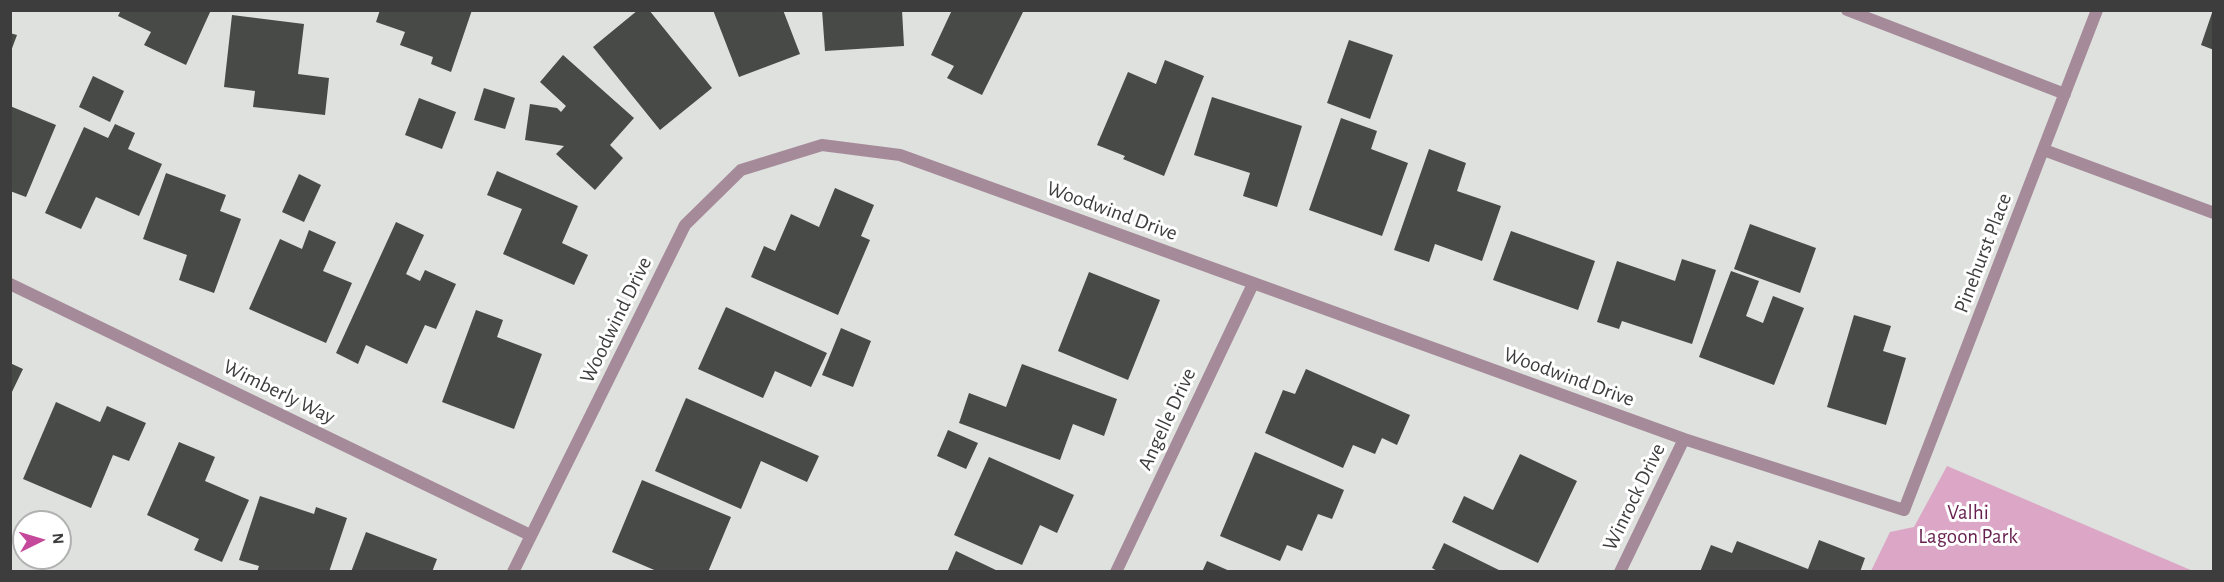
<!DOCTYPE html>
<style>
body{margin:0}
#map{position:relative;width:2224px;height:582px;overflow:hidden;background:#dee1dd;font-family:"Alegreya Sans",sans-serif}
canvas{display:block}
.frame{position:absolute;inset:0;border:12px solid #3c3d3c;pointer-events:none}
.north{position:absolute;left:12px;top:510px;width:60px;height:60px;box-sizing:border-box;background:#fff;border:2px solid #b1b1b1;border-radius:50%;rotate:85deg;font-size:16px;font-weight:700;line-height:24px;text-align:center;color:#3c3d3c}
.north::after{content:'';display:block;margin:auto;width:21px;height:27px;background:#c4499b;clip-path:polygon(50% 0,100% 100%,50% 72%,0 100%)}
</style>
<div id="map">
<canvas width="2224" height="582"></canvas>
<div class="frame"></div>
<div class="north">N</div>
</div>
<script>
const ctx = document.querySelector('canvas').getContext('2d');
ctx.lineJoin = 'round';
function fill(path, color) {
  ctx.fillStyle = color;
  ctx.fill(path, 'evenodd');
}
function poly(rows) {
  const path = new Path2D();
  for (const r of rows) {
    path.moveTo(r[0], r[1]);
    for (let i = 2; i < r.length; i += 2) path.lineTo(r[i], r[i + 1]);
  }
  return path;
}
function strokePath(path, color, width, dash) {
  ctx.strokeStyle = color;
  ctx.lineWidth = width;
  ctx.lineCap = dash ? 'butt' : 'round';
  ctx.setLineDash(dash || []);
  ctx.stroke(path);
}
function label(font, color, halo, rows, align = 'center') {
  ctx.font = font + ' "Alegreya Sans",sans-serif';
  ctx.lineWidth = 6;
  ctx.setLineDash([]);
  ctx.textBaseline = 'middle';
  ctx.strokeStyle = halo;
  ctx.fillStyle = color;
  for (const [text, x, y, turn = 0] of rows) {
    ctx.save();
    ctx.translate(x, y);
    ctx.rotate((+turn || 0) * Math.PI / 180);
    ctx.textAlign = isNaN(turn) ? turn : align;
    if (halo) ctx.strokeText(text, 0, 0);
    ctx.fillText(text, 0, 0);
    ctx.restore();
  }
}
fill(poly([
 [1947,466,2193,571,1871,571,1890,532,1914,527]
]), '#dca6c6');
fill(poly([
 [121,10,211,10,186,65,144,45,151,32,118,16],
 [380,10,472,10,451,72,431,64,433,57,400,45,405,32,376,22],
 [638,10,649,10,712,88,660,130,593,47],
 [713,10,783,10,800,54,739,77],
 [822,10,902,10,904,46,825,51],
 [952,10,1024,10,982,95,947,78,954,66,931,55],
 [2213,10,2214,10,2214,50,2201,45],
 [232,15,304,24,298,74,329,78,325,115,253,107,255,91,224,87],
 [10,33,17,35,11,51,10,51],
 [1349,40,1393,55,1370,119,1327,103],
 [563,55,634,118,610,145,623,158,595,190,556,154,564,146,525,140,530,104,557,108,561,112,566,106,540,82],
 [1165,60,1204,76,1164,176,1123,159,1125,156,1097,145,1128,72,1156,84],
 [93,76,124,91,110,122,79,107],
 [484,88,515,98,505,129,474,120],
 [1212,97,1302,126,1277,207,1243,196,1250,173,1194,155],
 [419,98,456,112,442,149,405,135],
 [10,106,56,125,26,197,10,191],
 [1341,118,1377,131,1371,149,1408,163,1382,236,1309,210],
 [115,124,135,133,128,149,162,164,139,216,96,197,81,229,45,213,84,127,108,138],
 [1429,149,1466,163,1457,191,1501,206,1482,261,1435,244,1429,262,1394,250],
 [497,171,578,206,562,243,588,255,574,285,503,254,522,209,487,195],
 [166,173,226,195,220,211,241,219,214,293,179,280,187,255,143,239],
 [299,174,321,185,304,222,282,212],
 [835,188,874,205,861,236,870,240,838,315,751,277,764,246,775,251,791,214,819,227],
 [396,222,424,235,406,274,420,281,425,270,456,284,436,329,425,325,407,364,366,345,358,364,336,353],
 [1750,224,1816,248,1800,293,1734,269],
 [309,230,336,242,323,271,352,283,326,343,249,309,280,239,302,249],
 [1511,231,1595,261,1578,310,1493,280],
 [1682,259,1716,270,1692,344,1622,321,1619,329,1597,322,1617,261,1675,281],
 [1731,271,1759,281,1746,316,1763,323,1773,296,1804,308,1774,385,1699,357],
 [1089,272,1160,300,1128,380,1058,351],
 [726,307,827,353,811,387,775,371,763,398,698,369],
 [476,310,503,320,497,337,542,354,514,429,442,402],
 [1854,315,1891,326,1883,351,1906,358,1886,425,1827,407],
 [841,328,871,341,853,387,822,375],
 [10,363,23,369,10,396],
 [1022,364,1117,399,1104,436,1073,424,1060,460,959,423,969,393,1006,407],
 [1306,369,1410,415,1397,445,1382,438,1375,454,1353,445,1343,468,1265,433,1283,390,1295,394],
 [686,398,819,456,807,482,761,461,741,509,655,471],
 [56,402,100,422,107,406,146,423,129,461,113,455,91,508,23,479],
 [948,430,978,443,966,469,937,456],
 [179,442,215,457,205,481,249,500,222,562,194,550,199,539,147,515],
 [1255,452,1344,490,1332,519,1318,514,1302,551,1287,545,1280,561,1220,536],
 [1520,454,1577,481,1538,563,1452,522,1464,496,1493,510],
 [989,457,1074,495,1057,533,1040,525,1022,565,954,535],
 [642,480,731,517,708,572,659,572,612,552],
 [260,496,314,514,316,507,347,518,329,572,257,572,259,566,239,560],
 [366,532,437,559,432,572,351,572],
 [1819,540,1865,558,1860,572,1700,572,1711,545,1732,553,1737,541,1808,569],
 [1444,543,1503,572,1439,572,1432,568],
 [956,551,1000,572,947,572],
 [1207,561,1232,572,1202,572]
]), '#474a47');
strokePath(poly([
 [1847,10,2065,94],
 [2044,150,2214,213],
 [10,284,530,535],
 [513,572,685,225,741,170,822,145,900,155,1684,439,1904,510,2097,10],
 [1116,572,1253,284],
 [1620,572,1684,439]
]), '#a58a99', 12);
label('21px', '#3c3d3c', '#fff', [
 ["Woodwind Drive",1112,211,20],
 ["Pinehurst Place",1983,253,-69],
 ["Woodwind Drive",616,320,-64],
 ["Woodwind Drive",1569,377,20],
 ["Wimberly Way",279,392,26],
 ["Angelle Drive",1167,419,-65],
 ["Winrock Drive",1634,497,-64]
]);
label('21px', '#661f4f', '#fff', [
 ["Valhi",1968,513],
 ["Lagoon Park",1968,537]
]);
</script>
